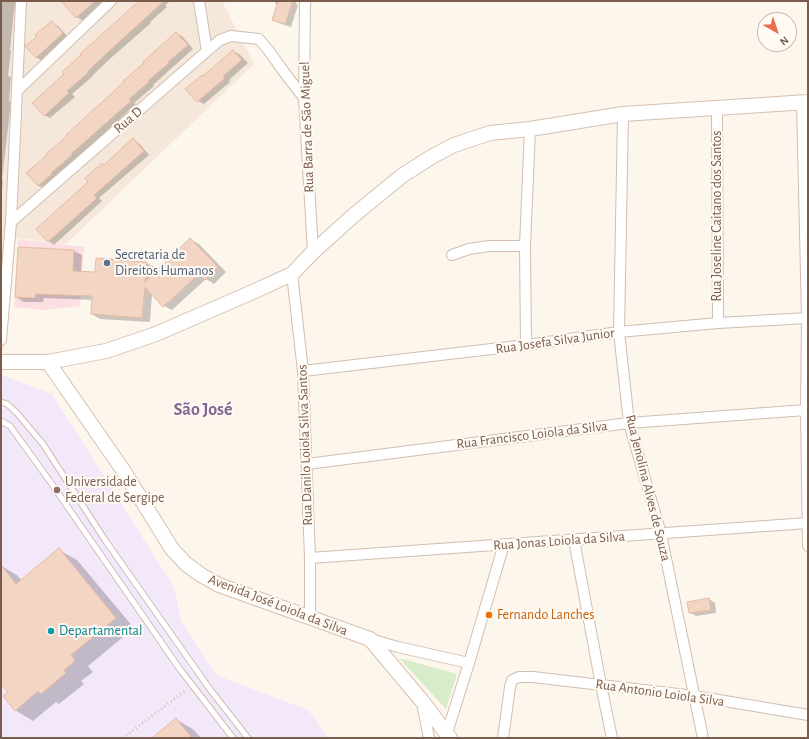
<!DOCTYPE html>
<meta charset="utf-8">
<style>
body{margin:0}
#map{position:relative;width:809px;height:739px;overflow:hidden;background:#fdf6ec;font-family:"Alegreya Sans",sans-serif}
canvas{display:block}
.frame{position:absolute;inset:0;border:2px solid #7a5c4d;pointer-events:none}
.north{position:absolute;left:757px;top:12px;width:40px;height:40px;box-sizing:border-box;background:#fffaf3;border:1px solid #cabbb1;border-radius:50%;rotate:141deg;font-size:11px;font-weight:700;line-height:16px;text-align:center;color:#7a5c4d}
.north::after{content:'';display:block;margin:auto;width:14px;height:18px;background:#e76f51;clip-path:polygon(50% 0,100% 100%,50% 72%,0 100%)}
</style>
<div id="map">
<canvas width="809" height="739"></canvas>
<div class="frame"></div>
<div class="north">N</div>
</div>
<script>
const ctx = document.querySelector('canvas').getContext('2d');
ctx.lineJoin = 'round';
function fill(path, color) {
  ctx.fillStyle = color;
  ctx.fill(path, 'evenodd');
}
function poly(rows) {
  const path = new Path2D();
  for (const r of rows) {
    path.moveTo(r[0], r[1]);
    for (let i = 2; i < r.length; i += 2) path.lineTo(r[i], r[i + 1]);
  }
  return path;
}
function strokePath(path, color, width, dash) {
  ctx.strokeStyle = color;
  ctx.lineWidth = width;
  ctx.lineCap = dash ? 'butt' : 'round';
  ctx.setLineDash(dash || []);
  ctx.stroke(path);
}
function label(font, color, halo, rows, align = 'center') {
  ctx.font = font + ' "Alegreya Sans",sans-serif';
  ctx.lineWidth = 4;
  ctx.setLineDash([]);
  ctx.textBaseline = 'middle';
  ctx.strokeStyle = halo;
  ctx.fillStyle = color;
  for (const [text, x, y, turn = 0] of rows) {
    ctx.save();
    ctx.translate(x, y);
    ctx.rotate((+turn || 0) * Math.PI / 180);
    ctx.textAlign = isNaN(turn) ? turn : align;
    if (halo) ctx.strokeText(text, 0, 0);
    ctx.fillText(text, 0, 0);
    ctx.restore();
  }
}
fill(poly([
 [1,1,222,1,254,64,66,244,16,238,4,350,1,349]
]), '#f5e8da');
fill(poly([
 [1,375,52,394,174,587,181,621,216,675,308,710,329,738,1,738]
]), '#f3e8fa');
fill(poly([
 [18,239,84,247,80,306,45,310,14,307]
]), '#fbdfe3');
fill(poly([
 [399,658,457,674,446,709]
]), '#d8ecc9');
fill(poly([
 [1,1,17,1,16,10,14,10,10,50,11,51,8,76,11,77,9,101,11,102,2,180,3,181,1,199],
 [70,1,105,1,83,21,77,17,66,5],
 [139,1,170,1,165,5,167,7,150,22,151,23,112,57,92,76,93,76,72,94,75,97,50,118,44,115,65,74],
 [275,1,297,1,296,4,298,5,291,27,279,23,273,20,278,5,275,3],
 [52,22,58,26,68,37,42,61,36,57],
 [176,33,182,36,193,49,174,66,153,85,154,86,134,103,136,104,77,158,78,159,45,189,39,186,28,173],
 [233,51,239,54,248,63,229,80,230,82,204,104,198,101],
 [133,140,139,143,149,155,99,198,102,201,54,245,48,241,90,182,104,165],
 [191,240,199,244,226,272,214,284,206,279,172,310,164,306,152,294,150,322,100,319,92,314,93,300,44,298,43,302,24,302,16,297,74,251,82,255,81,273,96,273,146,263,155,267,154,275],
 [59,550,77,560,134,628,88,666,93,672,81,681,84,684,59,704,56,702,33,721,15,710,9,692,1,682,1,566,17,575,22,581],
 [709,599,715,603,716,613,696,616,690,613],
 [176,719,194,730,201,738,154,738]
]), '#0003');
const building = poly([
 [61,1,95,1,76,18,61,1],
 [139,1,164,1,106,54,87,72,88,73,67,91,69,93,44,116,32,103,64,74,62,72,81,55,80,54,139,1],
 [278,1,293,1,285,24,272,20,278,1],
 [52,21,63,33,36,58,25,46,37,37,35,35,52,21],
 [176,32,188,45,168,62,169,63,148,81,149,82,129,99,131,101,71,154,72,155,51,173,52,174,38,186,26,173,47,155,46,154,67,136,66,135,124,82,123,81,144,63,143,62,176,32],
 [233,50,242,60,223,76,225,78,197,102,185,89,202,75,203,76,233,50],
 [133,138,144,151,94,195,97,198,48,242,36,229,88,182,85,178,102,163,104,165,133,138],
 [190,238,218,267,205,280,199,274,163,307,145,287,142,318,91,314,92,296,36,294,35,298,15,297,18,247,74,250,73,271,95,272,96,258,147,262,145,282,190,238],
 [59,548,116,618,71,655,75,661,64,670,66,673,41,694,38,691,15,711,3,696,8,692,1,684,1,565,16,584,59,548],
 [709,598,711,610,689,613,687,602,709,598],
 [176,718,192,738,152,738,176,718]
]);
fill(building, '#f3d5c3');
strokePath(building, '#e6bba3', 1);
const lane = poly([
 [1,402,7,404,16,412,43,444,105,540,209,688,248,738],
 [1,421,10,426,49,480,179,668,233,738]
]);
const street = poly([
 [305,1,304,98,313,252],
 [207,51,220,40,231,36,259,39,269,51,284,72,304,98],
 [17,91,111,1],
 [802,102,807,318,806,410,808,546],
 [717,109,718,323],
 [623,114,619,332,629,423,661,534,703,738],
 [11,222,207,51,199,1],
 [452,255,469,249,489,246,525,246],
 [292,274,303,371,310,558,310,618],
 [1,340,11,222,21,1],
 [526,345,525,246,530,129],
 [303,371,526,345,619,332,718,323,808,318],
 [307,464,629,423,806,410],
 [574,540,601,685,612,738],
 [310,558,808,523],
 [370,639,398,647,469,663],
 [422,703,429,738],
 [447,733,469,663,504,544],
 [503,738,510,687,512,680,519,677,533,677,695,696,808,715]
]);
const secondary = poly([
 [1,362,48,362,106,351,156,334,255,291,292,274,313,252,354,215,403,175,433,156,454,145,490,133,530,129,623,114,808,102],
 [48,362,123,470,172,549,186,564,201,575,219,585,370,639,422,701,450,738]
]);
strokePath(lane, '#d1beb0', 7);
strokePath(street, '#d1beb0', 12);
strokePath(secondary, '#d6c0b0', 16);
strokePath(poly([
 [123,738,186,690]
]), '#d9b8a5', 2.5, [1, 3]);
strokePath(lane, '#fff', 5);
strokePath(street, '#fff', 10);
strokePath(secondary, '#fff', 14);
for (const [x, y, r, color] of [
 [107,263,4,"#5c6f8a"],
 [57,490,4,"#8d6e63"],
 [489,615,4,"#e8710a"],
 [51,631,4,"#0f9aa8"]
]) {
  const dot = new Path2D();
  dot.arc(x, y, r, 0, 2 * Math.PI);
  ctx.fillStyle = color;
  ctx.fill(dot);
  strokePath(dot, '#fffaf3', 1.5);
}
label('14px', '#7a5c4d', '#fffaf3', [
 ["Rua D",128,120,-41],
 ["Rua Barra de São Miguel",307,127,-92],
 ["Rua Joseline Caitano dos Santos",717,216,-90],
 ["Rua Josefa Silva Junior",555,341,-8],
 ["Rua Francisco Loiola da Silva",532,435,-7],
 ["Rua Danilo Loiola Silva Santos",305,445,-92],
 ["Rua Jenolina Alves de Souza",648,488,76],
 ["Rua Jonas Loiola da Silva",559,541,-4],
 ["Avenida José Loiola da Silva",278,605,21],
 ["Rua Antonio Loiola Silva",660,693,8]
]);
label('14px', '#4e5e75', '#fffaf3', [
 ["Secretaria de",115,255],
 ["Direitos Humanos",115,271]
], 'left');
label('14px', '#785e54', '#fffaf3', [
 ["Universidade",65,482],
 ["Federal de Sergipe",65,498]
], 'left');
label('14px', '#c56008', '#fffaf3', [
 ["Fernando Lanches",497,615]
], 'left');
label('14px', '#0d838f', '#fffaf3', [
 ["Departamental",59,631]
], 'left');
label('bold 18px', '#846695', '#fffaf3', [
 ["São José",203,410]
]);
</script>
